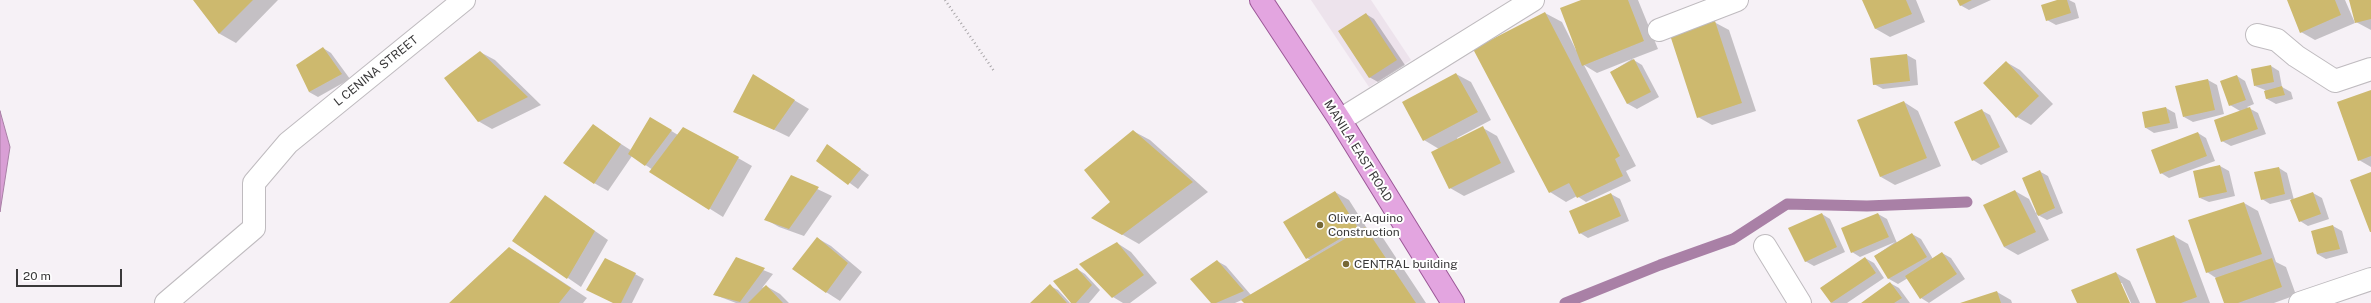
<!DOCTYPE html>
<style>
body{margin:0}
#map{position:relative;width:2371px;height:303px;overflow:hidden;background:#f6f1f6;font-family:"Public Sans",sans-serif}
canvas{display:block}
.scale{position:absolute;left:16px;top:269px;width:106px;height:18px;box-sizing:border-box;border:2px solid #3a393a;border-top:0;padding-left:5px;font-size:12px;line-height:14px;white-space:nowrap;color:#3a393a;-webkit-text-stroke:3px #fff;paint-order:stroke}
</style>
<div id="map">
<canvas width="2371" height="303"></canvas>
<div class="scale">20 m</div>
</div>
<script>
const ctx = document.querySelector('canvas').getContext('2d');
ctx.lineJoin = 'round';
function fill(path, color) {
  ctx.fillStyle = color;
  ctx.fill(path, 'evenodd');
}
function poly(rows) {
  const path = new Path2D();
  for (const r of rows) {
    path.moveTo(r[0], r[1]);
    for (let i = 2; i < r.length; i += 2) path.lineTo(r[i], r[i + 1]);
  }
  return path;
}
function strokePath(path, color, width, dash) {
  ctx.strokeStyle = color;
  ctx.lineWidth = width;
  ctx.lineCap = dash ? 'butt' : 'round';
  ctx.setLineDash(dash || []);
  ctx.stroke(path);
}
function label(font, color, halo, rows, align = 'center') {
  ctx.font = font + ' "Public Sans",sans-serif';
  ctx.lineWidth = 4;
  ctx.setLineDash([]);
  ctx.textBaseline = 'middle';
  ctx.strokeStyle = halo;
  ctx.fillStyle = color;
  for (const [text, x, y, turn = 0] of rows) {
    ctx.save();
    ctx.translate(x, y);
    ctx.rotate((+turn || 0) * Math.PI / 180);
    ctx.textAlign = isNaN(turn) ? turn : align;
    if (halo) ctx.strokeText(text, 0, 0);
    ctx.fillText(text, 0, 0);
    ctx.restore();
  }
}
fill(poly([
 [1311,0,1371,0,1411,60,1369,87]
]), '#ede3ec');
const water = poly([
 [0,111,10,147,0,212,0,111]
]);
fill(water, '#d99fd5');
strokePath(water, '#a980a6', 1);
fill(poly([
 [194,0,278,0,236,43,220,34],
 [1584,0,1638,0,1658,49,1632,59,1642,65,1659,97,1637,109,1628,104,1611,72,1632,59,1597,73,1584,65,1636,166,1626,171,1631,181,1586,202,1577,196,1566,202,1550,192,1545,13,1562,22,1576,50],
 [1863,0,1916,0,1925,22,1890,37,1876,29],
 [1958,0,1991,0,1969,10,1960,5],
 [2060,0,2069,0,2075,3,2079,18,2056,25,2047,20],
 [2288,0,2345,0,2355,23,2315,40,2301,32],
 [2350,0,2371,0,2371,30,2356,22],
 [1366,14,1374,19,1405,65,1378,82,1369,77],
 [1714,22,1729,30,1756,111,1712,125,1698,117],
 [323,48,331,53,350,79,318,97,309,92],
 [480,52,495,60,541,105,492,129,478,121],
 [1907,55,1916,60,1918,85,1883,89,1874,84],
 [2006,62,2020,70,2053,104,2031,125,2017,117],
 [2271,66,2279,71,2282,87,2291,92,2293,99,2276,104,2267,99,2265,90,2255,86],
 [1456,74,1471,82,1491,120,1457,138,1458,140,1483,128,1497,136,1515,172,1464,196,1450,188,1439,149,1424,140],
 [2237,76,2245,81,2254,104,2247,107,2258,113,2266,134,2231,146,2222,141,2240,111,2230,105],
 [2208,80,2217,85,2224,114,2193,122,2184,117],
 [767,84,809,109,789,137,735,111],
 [2371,91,2371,167,2359,160],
 [1904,102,1918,111,1941,166,1895,185,1881,177],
 [2166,108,2175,113,2178,128,2154,133,2146,128,2143,113],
 [1981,110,1990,115,2008,152,1981,165,1973,160],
 [650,118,678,135,738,158,752,166,723,217,651,172,653,170,632,156,608,191,594,183,593,126,632,151],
 [1133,131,1150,140,1208,192,1139,244,1109,227,1111,202],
 [2198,133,2206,138,2215,161,2169,178,2161,173],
 [828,146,869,175,858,189,818,160],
 [2220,166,2229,171,2235,196,2209,202,2200,198],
 [2279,168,2287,173,2294,200,2313,193,2322,198,2329,219,2308,226,2300,221,2291,199,2270,204,2262,199],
 [2039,171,2048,176,2063,213,2047,220,2036,214],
 [792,177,832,196,804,236,779,227,765,219],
 [2015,191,2029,199,2049,240,2018,255,2004,247],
 [1335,192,1349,200,1368,230,1383,238,1426,303,1246,303,1242,300,1235,303,1213,303,1217,261,1226,266,1251,295,1311,260,1307,258],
 [1611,194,1620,199,1629,221,1588,238,1580,233],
 [546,197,608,240,581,287,513,240],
 [2244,203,2258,211,2276,262,2286,267,2296,295,2274,303,2225,303,2216,278,2207,272],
 [1822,214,1830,219,1845,252,1814,266,1805,261],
 [1878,214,1887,219,1897,243,1912,234,1921,239,1933,259,1942,253,1951,258,1965,279,1929,303,1921,298,1908,278,1898,284,1889,279,1875,256,1895,242,1860,257,1852,252],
 [2333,226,2342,231,2348,253,2326,259,2317,254],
 [2174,236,2188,244,2210,303,2157,303],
 [817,238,831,246,862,272,840,301,826,292],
 [1117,243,1131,252,1157,283,1130,303,1123,303,1113,297,1081,265],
 [509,248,525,257,587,298,583,303,450,303],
 [1865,258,1874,263,1884,278,1847,303,1832,303,1821,288],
 [736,259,773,274,762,288,766,286,780,294,789,303,736,303,715,295],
 [1077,269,1085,274,1100,290,1089,303,1073,303],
 [2116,273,2130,281,2140,303,2131,303,2122,283,2120,283,2129,303,2078,303],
 [635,274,644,279,632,303,614,303,588,290],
 [1890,283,1899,288,1910,303,1863,303],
 [1050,286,1058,290,1070,303,1031,303],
 [1997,292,2011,300,2012,303,1962,303]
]), '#0003');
strokePath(poly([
 [1565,303,1660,265,1733,239,1787,204,1867,206,1967,202]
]), '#a980a6', 11);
fill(poly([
 [193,0,253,0,219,34],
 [1581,0,1628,0,1644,41,1582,66,1560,8],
 [1862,0,1906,0,1912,14,1875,29],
 [1957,0,1972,0,1960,6],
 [2057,0,2067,0,2071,13,2046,21,2041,5],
 [2287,0,2335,0,2341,15,2300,33],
 [2349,0,2371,0,2371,19,2355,23],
 [1545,12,1620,156,1615,159,1623,176,1577,198,1569,183,1549,193,1473,49],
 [1366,13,1397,60,1369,78,1338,31],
 [1715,21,1742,103,1697,118,1670,35],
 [323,47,342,74,309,92,296,65],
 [480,51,528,97,478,122,444,78],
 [1907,54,1910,81,1873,85,1870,58],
 [1634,59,1651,92,1627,104,1610,72],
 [2006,61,2039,96,2016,118,1983,83],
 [2271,65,2274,82,2254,86,2251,69],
 [1456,73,1478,112,1423,141,1402,102],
 [753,74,795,100,774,130,733,112],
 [2237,75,2246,100,2229,106,2220,81],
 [2208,79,2215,110,2183,117,2175,86],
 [2282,86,2285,95,2266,99,2264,91],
 [2371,90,2371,156,2358,161,2337,102],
 [1904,101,1927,158,1880,177,1857,120],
 [2166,107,2170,123,2145,128,2142,112],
 [2250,107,2258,129,2221,142,2214,120],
 [1982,109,2000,147,1972,161,1954,122],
 [650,117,672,130,645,166,628,154],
 [593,124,621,144,594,184,563,163],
 [1483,126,1501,163,1449,189,1431,152],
 [683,127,739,157,709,210,649,172],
 [1133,130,1193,182,1122,235,1091,218,1110,202,1084,170],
 [2198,132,2207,156,2160,174,2151,150],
 [827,144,861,169,848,185,816,161],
 [2220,165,2227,192,2199,198,2193,171],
 [2279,167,2285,194,2261,200,2254,172],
 [2040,170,2055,208,2038,216,2022,178],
 [2371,172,2371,232,2370,232,2350,180],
 [791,175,819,187,789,229,764,220],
 [2015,190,2036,232,2004,247,1983,205],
 [1335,191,1358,228,1306,259,1283,222],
 [2313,192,2321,214,2299,222,2290,200],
 [1611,193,1621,216,1579,234,1569,211],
 [545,195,595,231,567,279,512,241],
 [2244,202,2262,254,2206,273,2188,220],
 [1822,213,1837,247,1805,262,1788,228],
 [1878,213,1889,237,1851,253,1841,228],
 [2333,225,2340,249,2317,254,2311,231],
 [1365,227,1416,303,1244,303,1241,300],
 [1912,233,1927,257,1888,279,1874,256],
 [2174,235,2197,297,2181,303,2156,303,2136,249],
 [817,237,848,263,826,293,792,269],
 [1117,242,1144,275,1112,298,1079,264],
 [509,247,571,288,559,303,449,303],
 [1942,252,1957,274,1920,299,1905,276],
 [736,257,765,268,740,302,713,295],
 [1865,257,1876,273,1831,303,1820,288],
 [605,258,636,273,621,303,613,303,586,290],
 [2272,258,2282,287,2238,303,2224,303,2215,278],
 [1217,260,1244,291,1216,303,1211,303,1190,279],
 [1077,268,1092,285,1076,303,1071,303,1053,281],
 [2116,272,2130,303,2077,303,2071,290],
 [1890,282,1902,298,1894,303,1861,303],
 [1050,284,1067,303,1030,303],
 [766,285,783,303,748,303],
 [1997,291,2001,303,1960,303]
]), '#cdb96e');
const minor = poly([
 [1659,30,1737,0],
 [2257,35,2277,40,2296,56,2335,81,2371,69],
 [1340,120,1533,0],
 [1765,246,1800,303],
 [166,303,254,228,254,183,288,143,464,0],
 [2300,303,2371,279]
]);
const major = poly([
 [1261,0,1340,120,1453,303]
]);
strokePath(minor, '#bfbbbf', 24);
strokePath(major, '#9c5898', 24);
strokePath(poly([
 [945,0,994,71]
]), '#a8a5a8', 2.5, [1, 3]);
strokePath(minor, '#fff', 22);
strokePath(major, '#e3a5e0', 22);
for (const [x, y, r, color] of [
 [1320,225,4,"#766835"],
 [1346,264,4,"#766835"]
]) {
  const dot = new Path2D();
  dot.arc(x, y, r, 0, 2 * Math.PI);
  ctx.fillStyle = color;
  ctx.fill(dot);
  strokePath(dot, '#fff', 1.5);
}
label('12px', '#3a393a', '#fff', [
 ["L CENINA STREET",376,71,-39],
 ["MANILA EAST ROAD",1358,151,58]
]);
label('12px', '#3a393a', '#fff', [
 ["Oliver Aquino",1328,218],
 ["Construction",1328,232],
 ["CENTRAL building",1354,264]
], 'left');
</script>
